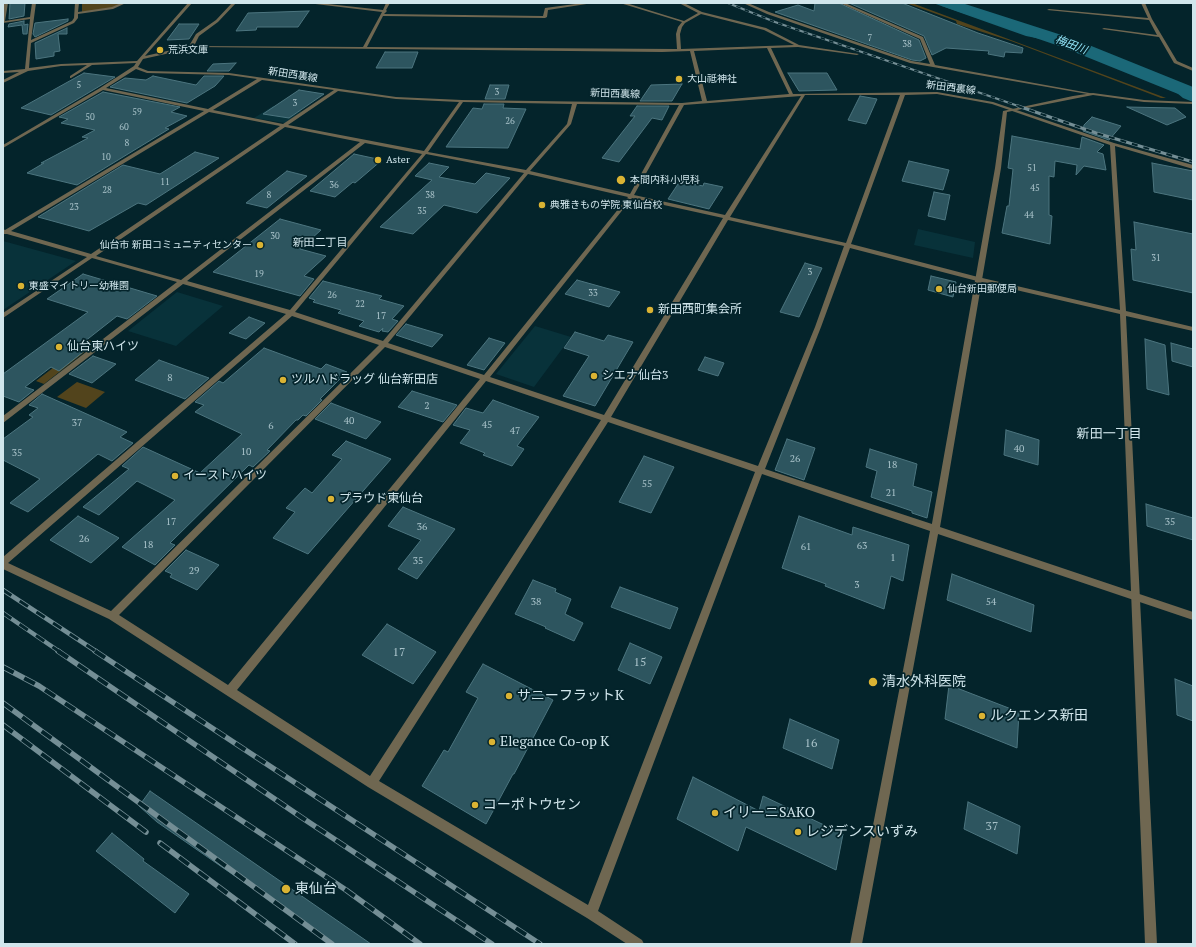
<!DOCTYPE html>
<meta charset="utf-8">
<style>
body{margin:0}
#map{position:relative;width:1196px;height:947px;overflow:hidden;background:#04242b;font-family:"PT Serif",serif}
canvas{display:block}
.frame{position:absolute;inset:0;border:4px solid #d1e6ec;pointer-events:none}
</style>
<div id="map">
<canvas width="1196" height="947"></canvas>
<div class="frame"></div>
</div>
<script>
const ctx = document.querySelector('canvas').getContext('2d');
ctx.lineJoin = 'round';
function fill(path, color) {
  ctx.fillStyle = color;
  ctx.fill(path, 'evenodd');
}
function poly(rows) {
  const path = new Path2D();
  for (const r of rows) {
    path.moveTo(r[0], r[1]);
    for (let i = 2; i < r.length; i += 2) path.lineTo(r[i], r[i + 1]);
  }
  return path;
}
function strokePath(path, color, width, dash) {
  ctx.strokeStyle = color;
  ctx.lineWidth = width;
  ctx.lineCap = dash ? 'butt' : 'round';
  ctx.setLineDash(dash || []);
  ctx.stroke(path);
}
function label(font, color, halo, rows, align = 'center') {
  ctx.font = font + ' "PT Serif","Noto Sans JP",serif';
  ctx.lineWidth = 3.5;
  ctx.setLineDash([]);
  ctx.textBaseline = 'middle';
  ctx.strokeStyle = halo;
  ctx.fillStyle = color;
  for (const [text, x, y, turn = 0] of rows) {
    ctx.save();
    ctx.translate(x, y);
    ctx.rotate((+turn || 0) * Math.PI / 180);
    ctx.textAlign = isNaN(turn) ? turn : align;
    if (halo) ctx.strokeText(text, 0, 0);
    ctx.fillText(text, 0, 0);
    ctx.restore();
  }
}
fill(poly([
 [273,106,302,111,285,123,254,118],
 [918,229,975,242,973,258,914,245],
 [3,241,76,261,3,310],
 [177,292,223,306,176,346,128,331],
 [535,326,571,337,534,387,496,374]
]), '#08323a');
fill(poly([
 [82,3,122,3,111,8,82,12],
 [906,3,912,3,1166,98,1161,98,1011,41,957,24,956,21],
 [89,340,96,343,44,384,36,381],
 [77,382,105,392,86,408,57,397]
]), '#52441c');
fill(poly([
 [933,3,957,3,1100,52,1120,63,1193,95,1193,102,1183,98,1177,93,1119,68,1095,53,1061,43,1026,36]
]), '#1b6878');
fill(poly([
 [940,3,962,3,1074,39,1193,87,1193,100,1062,47,942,6,940,3]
]), '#1b6878');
const building = poly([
 [10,3,25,3,24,16,9,19,10,3],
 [815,3,839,3,919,40,926,58,920,61,912,60,775,12,798,5,814,11,815,3],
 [849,3,902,3,978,33,1023,48,1022,53,1005,52,1004,57,988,54,989,51,946,48,932,55,924,36,849,3],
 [309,11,298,27,257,27,256,30,236,31,248,13,309,11],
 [68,19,68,21,35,37,33,34,35,23,68,19],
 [24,21,24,25,28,24,27,34,23,34,22,25,8,27,9,24,24,21],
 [179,24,199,24,189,39,167,40,179,24],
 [67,28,67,34,58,34,60,51,54,52,54,56,36,59,35,43,67,28],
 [385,52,418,52,412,68,376,68,385,52],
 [236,63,229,71,207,71,213,64,236,63],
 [84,73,115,77,51,115,21,108,84,73],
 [788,73,827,73,837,90,799,91,788,73],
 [153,76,196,85,204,76,224,76,215,86,187,103,110,87,125,78,146,80,153,76],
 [682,84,672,101,640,101,651,85,682,84],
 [490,85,509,85,505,99,485,99,490,85],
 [299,90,324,94,289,118,263,114,299,90],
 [103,92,180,107,171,112,187,116,165,128,169,129,77,185,27,173,44,163,41,163,88,138,82,137,95,130,61,123,68,119,59,117,103,92],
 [860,96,877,99,866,124,848,120,860,96],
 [484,104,504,104,503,108,526,109,508,148,446,147,473,108,482,109,484,104],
 [637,106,669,106,662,120,652,118,619,162,602,158,635,116,630,116,637,106],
 [1127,107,1175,108,1186,117,1167,125,1127,107],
 [1092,117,1121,126,1109,140,1083,131,1084,125,1092,117],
 [1012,136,1080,149,1082,137,1104,145,1097,152,1103,154,1106,170,1084,166,1076,175,1077,165,1055,161,1054,177,1049,176,1049,215,1052,216,1050,244,1002,233,1007,206,1009,206,1013,169,1008,168,1012,136],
 [195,152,219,158,146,205,138,203,89,231,38,217,123,165,160,174,195,152],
 [354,154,382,160,355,183,353,182,335,197,310,191,354,154],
 [909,161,949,170,943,190,902,181,909,161],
 [429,163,449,167,439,177,475,184,486,173,510,178,477,213,444,205,413,234,380,227,432,180,415,176,429,163],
 [1152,163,1193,171,1193,200,1154,192,1152,163],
 [287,171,307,176,267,208,246,203,287,171],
 [680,181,703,186,704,183,723,187,709,209,668,199,680,181],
 [934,192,950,195,945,220,928,216,934,192],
 [280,219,321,230,300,249,326,256,304,276,314,279,300,296,213,272,280,219],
 [1134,222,1193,234,1193,293,1133,280,1131,249,1136,250,1134,222],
 [805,263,822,268,799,317,780,312,805,263],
 [83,274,157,296,127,319,117,316,75,349,83,352,59,371,51,367,25,387,34,390,19,402,3,396,3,374,88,312,47,299,83,274],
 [931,276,956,282,953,297,928,290,931,276],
 [577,280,620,292,609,307,565,294,577,280],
 [323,281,382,296,379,299,404,306,392,319,398,321,388,332,382,331,383,328,379,332,359,326,364,321,338,313,341,310,313,302,315,300,309,298,323,281],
 [249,317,265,323,246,339,229,333,249,317],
 [406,324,443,335,432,347,396,335,406,324],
 [575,332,604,341,608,335,633,342,595,406,563,396,589,356,564,348,575,332],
 [489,338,505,343,484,370,467,365,489,338],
 [1145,339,1165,345,1169,395,1147,389,1145,339],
 [1171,343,1193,349,1193,367,1172,361,1171,343],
 [264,348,321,369,326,364,347,372,320,399,322,400,306,416,303,415,298,420,296,420,267,450,270,451,253,467,249,465,170,543,175,545,155,565,122,547,175,500,137,481,99,515,83,507,129,469,122,466,143,447,200,473,242,434,195,412,204,405,195,402,219,381,223,383,264,348],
 [93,356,116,364,92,383,69,374,93,356],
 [705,357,724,363,718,376,698,370,705,357],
 [159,360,209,378,185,399,135,380,159,360],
 [412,391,457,405,443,422,398,407,412,391],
 [42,394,127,432,120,437,133,443,112,461,98,454,28,512,10,503,40,479,3,460,3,439,33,417,29,415,38,408,29,405,42,394],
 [493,400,539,417,517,446,524,449,512,466,483,455,485,453,460,443,470,430,453,425,466,408,483,413,493,400],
 [331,403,381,422,366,439,315,419,331,403],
 [1006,430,1039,440,1038,465,1004,455,1006,430],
 [787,439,815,448,804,480,775,470,787,439],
 [346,441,391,459,308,554,273,538,295,512,286,508,305,488,312,493,342,459,332,455,346,441],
 [870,449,917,464,913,486,932,492,927,518,912,513,912,511,871,497,877,471,866,467,870,449],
 [644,456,674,467,651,513,619,502,644,456],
 [1146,504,1193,518,1193,540,1147,526,1146,504],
 [403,507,455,529,417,579,398,569,421,540,388,526,403,507],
 [78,516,119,538,91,563,50,540,78,516],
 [799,516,852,535,853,527,909,545,903,581,891,576,884,609,825,586,826,584,782,568,799,516],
 [186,550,219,565,197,590,170,577,172,574,165,571,186,550],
 [952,574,1034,605,1031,632,947,600,952,574],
 [533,580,556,589,555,592,571,599,565,614,583,623,574,641,545,628,546,627,515,614,533,580],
 [620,587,678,608,670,629,611,607,620,587],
 [387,624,436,652,413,684,362,655,387,624],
 [630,643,662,657,650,684,618,670,630,643],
 [483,664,553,700,514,774,513,774,486,824,422,786,444,750,448,752,478,698,466,692,483,664],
 [1175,679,1193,686,1193,721,1177,715,1175,679],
 [949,685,1019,712,1017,748,945,719,949,685],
 [790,719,839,740,832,769,783,748,790,719],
 [693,777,759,811,763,796,843,834,836,870,746,827,738,851,677,819,693,777],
 [150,791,371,944,333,944,157,822,139,806,150,791],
 [968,802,1020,826,1017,854,964,829,968,802],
 [112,833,144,859,143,861,189,894,175,913,96,851,112,833]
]);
fill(building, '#2d555f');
strokePath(building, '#4c757f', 1);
fill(poly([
 [4,3,8,3,5,21,30,17,32,3,36,3,31,40,72,21,74,18,75,3,79,3,78,12,112,7,121,3,126,3,113,9,78,14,78,18,74,23,31,43,29,68,61,64,137,61,188,3,192,3,145,56,189,46,196,34,216,20,232,3,236,3,218,22,199,36,194,46,363,47,382,12,307,3,319,3,383,10,386,3,390,3,386,10,387,11,384,14,543,16,545,8,583,3,593,3,548,10,547,17,545,18,383,16,367,47,677,49,676,34,678,27,682,22,620,3,626,3,684,21,698,13,679,3,684,3,702,12,766,28,799,45,859,54,857,55,798,47,771,48,793,94,937,92,993,102,1114,143,1193,165,1193,169,1115,146,1126,311,1193,327,1193,331,1126,316,1157,944,1145,944,1120,314,977,281,850,248,821,327,765,469,935,525,938,526,939,529,862,944,850,944,930,531,762,474,598,911,642,940,644,944,627,944,587,918,368,787,109,619,3,569,3,557,286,314,183,284,3,423,3,416,177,282,92,258,3,318,3,313,87,257,7,234,3,234,3,229,5,230,204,111,103,90,3,148,3,145,100,88,134,66,136,63,92,65,71,78,70,78,70,76,87,65,61,66,28,71,3,83,3,80,19,72,3,73,3,71,25,69,30,19,3,23,4,3],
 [701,14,764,30,794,45,681,49,680,34,682,27,685,23,701,14],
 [197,47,662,52,690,51,702,101,682,103,462,100,396,97,229,73,148,71,138,67,143,59,197,47],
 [767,48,789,94,707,101,694,51,767,48],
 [136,69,147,73,229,75,257,79,208,109,106,88,136,69],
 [262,80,334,90,283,124,213,110,262,80],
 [338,91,396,99,459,102,424,151,288,125,338,91],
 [937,94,992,104,1110,145,1120,310,978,277,851,244,905,95,937,94],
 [805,95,900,95,846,243,730,217,805,95],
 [801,96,725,215,634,195,684,105,801,96],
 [463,102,572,104,567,124,526,170,428,152,463,102],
 [577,104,679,105,630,194,530,171,571,124,577,104],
 [209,112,280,126,91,254,11,231,209,112],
 [285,127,360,142,181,280,96,256,285,127],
 [365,143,422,154,290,310,187,281,365,143],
 [426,154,524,173,383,341,295,312,426,154],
 [528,174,628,197,484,375,388,343,528,174],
 [632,198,723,218,604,415,490,377,632,198],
 [728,220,844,246,815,327,758,466,611,417,728,220],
 [292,316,379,345,111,611,8,563,292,316],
 [385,347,480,379,228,685,119,615,385,347],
 [486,381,601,420,370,776,237,690,486,381],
 [608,422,755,472,588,905,379,781,608,422],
 [743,3,748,3,769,12,912,61,930,64,920,39,840,3,845,3,923,37,935,65,1095,94,1093,95,910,63,767,14,743,3],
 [1141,3,1145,3,1152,19,1177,61,1193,68,1193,71,1174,63,1159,37,1102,29,1104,28,1157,35,1149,20,1047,10,1049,9,1148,18,1141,3]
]), '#6f6751');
fill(poly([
 [1093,93,1144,100,1193,102,1193,104,1144,102,1093,95,1007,112,1001,168,940,527,1193,612,1193,620,932,532,931,529,995,168,1003,111,1073,96,1093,93]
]), '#6f6751');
const railFar3 = poly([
 [728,3,775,22,1021,107]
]);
const railFar2 = poly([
 [1018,106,1096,133,1193,162]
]);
const railFar1 = poly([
 [3,590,97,652],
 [3,613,60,652]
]);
const rail = poly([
 [58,651,301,817,492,944],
 [95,651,540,944],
 [3,667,39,686,346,890,420,944],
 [3,703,332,944],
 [3,725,146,832],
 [160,843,295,944]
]);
strokePath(railFar3, '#748e95', 2);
strokePath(railFar2, '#748e95', 3);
strokePath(railFar1, '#748e95', 4.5);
strokePath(rail, '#748e95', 5.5);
strokePath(railFar3, '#04242b', 1.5, [4.5]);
strokePath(railFar2, '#04242b', 2, [6]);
strokePath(railFar1, '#04242b', 3, [10]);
strokePath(rail, '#04242b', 4, [12]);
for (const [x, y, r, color] of [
 [160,50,4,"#dab333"],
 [679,79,4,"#dab333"],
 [378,160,4,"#dab333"],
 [621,180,5,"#dab333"],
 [542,205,4,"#dab333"],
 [260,245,4,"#dab333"],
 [21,286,4,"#dab333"],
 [939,289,4,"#dab333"],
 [650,310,4,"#dab333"],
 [59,347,4,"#dab333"],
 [594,376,4,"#dab333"],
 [283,380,4,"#dab333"],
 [175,476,4,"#dab333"],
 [331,499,4,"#dab333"],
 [873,682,5,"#dab333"],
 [509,696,4,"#dab333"],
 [982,716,4,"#dab333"],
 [492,742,4,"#dab333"],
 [475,805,4,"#dab333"],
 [715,813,4,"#dab333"],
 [798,832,4,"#dab333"],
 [286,889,5,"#dab333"]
]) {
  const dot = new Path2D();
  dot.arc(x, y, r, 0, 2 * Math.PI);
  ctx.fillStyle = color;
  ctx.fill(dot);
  strokePath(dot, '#04242b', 1.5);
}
label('9px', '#a8c2c9', null, [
 ["7",870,38],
 ["38",907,44],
 ["5",79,85],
 ["3",497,92],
 ["3",295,103],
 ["59",137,112],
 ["50",90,117],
 ["26",510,121],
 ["60",124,127],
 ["8",127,143],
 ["10",106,157],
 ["51",1032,168],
 ["11",165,182],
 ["36",334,185],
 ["45",1035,188],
 ["28",107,190],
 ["8",269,195],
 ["38",430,195],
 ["23",74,207],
 ["35",422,211],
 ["44",1029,215],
 ["30",275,236],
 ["31",1156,258],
 ["3",810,272],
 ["19",259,274],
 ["33",593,293],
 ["26",332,295],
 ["22",360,304]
]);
label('10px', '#d1e6ec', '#04242b', [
 ["荒浜文庫",168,50],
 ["大山祗神社",687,79],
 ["Aster",386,160],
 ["本間内科小児科",630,180],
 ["典雅きもの学院 東仙台校",550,205],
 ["仙台市 新田コミュニティセンター",252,245,"right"],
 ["東盛マイトリー幼稚園",29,286],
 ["仙台新田郵便局",947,289]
], 'left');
label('10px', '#d1e6ec', '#04242b', [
 ["新田西裏線",293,75,9],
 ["新田西裏線",951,88,7],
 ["新田西裏線",615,94,2]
]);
label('10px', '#a8c2c9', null, [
 ["17",381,316],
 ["8",170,378],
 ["2",427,406],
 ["40",349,421],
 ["37",77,423],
 ["45",487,425],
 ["6",271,426],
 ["47",515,431],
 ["40",1019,449],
 ["10",246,452],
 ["35",17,453],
 ["26",795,459],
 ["18",892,465],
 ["55",647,484],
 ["21",891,493],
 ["17",171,522],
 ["35",1170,522],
 ["36",422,527],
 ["26",84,539],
 ["18",148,545],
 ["63",862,546],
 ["61",806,547],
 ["1",893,558],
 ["35",418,561],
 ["29",194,571],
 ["3",857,585],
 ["38",536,602],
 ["54",991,602]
]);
label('italic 11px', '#92e4f8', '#04242b', [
 ["梅田川",1071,45,21]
]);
label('11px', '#d1e6ec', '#04242b', [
 ["新田二丁目",320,243]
]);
label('12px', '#d1e6ec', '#04242b', [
 ["新田西町集会所",658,310],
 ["仙台東ハイツ",67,347],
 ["シエナ仙台3",602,376],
 ["ツルハドラッグ 仙台新田店",291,380],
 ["イーストハイツ",183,476],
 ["プラウド東仙台",339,499]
], 'left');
label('12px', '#a8c2c9', null, [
 ["17",399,653],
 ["15",640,663],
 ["16",811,744],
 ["37",992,827]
]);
label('13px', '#d1e6ec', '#04242b', [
 ["新田一丁目",1109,434]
]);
label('14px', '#d1e6ec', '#04242b', [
 ["清水外科医院",882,682],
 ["サニーフラットK",517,696],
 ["ルクエンス新田",990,716],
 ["Elegance Co-op K",500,742],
 ["コーポトウセン",483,805],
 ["イリーニSAKO",723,813],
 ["レジデンスいずみ",806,832],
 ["東仙台",295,889]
], 'left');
</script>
